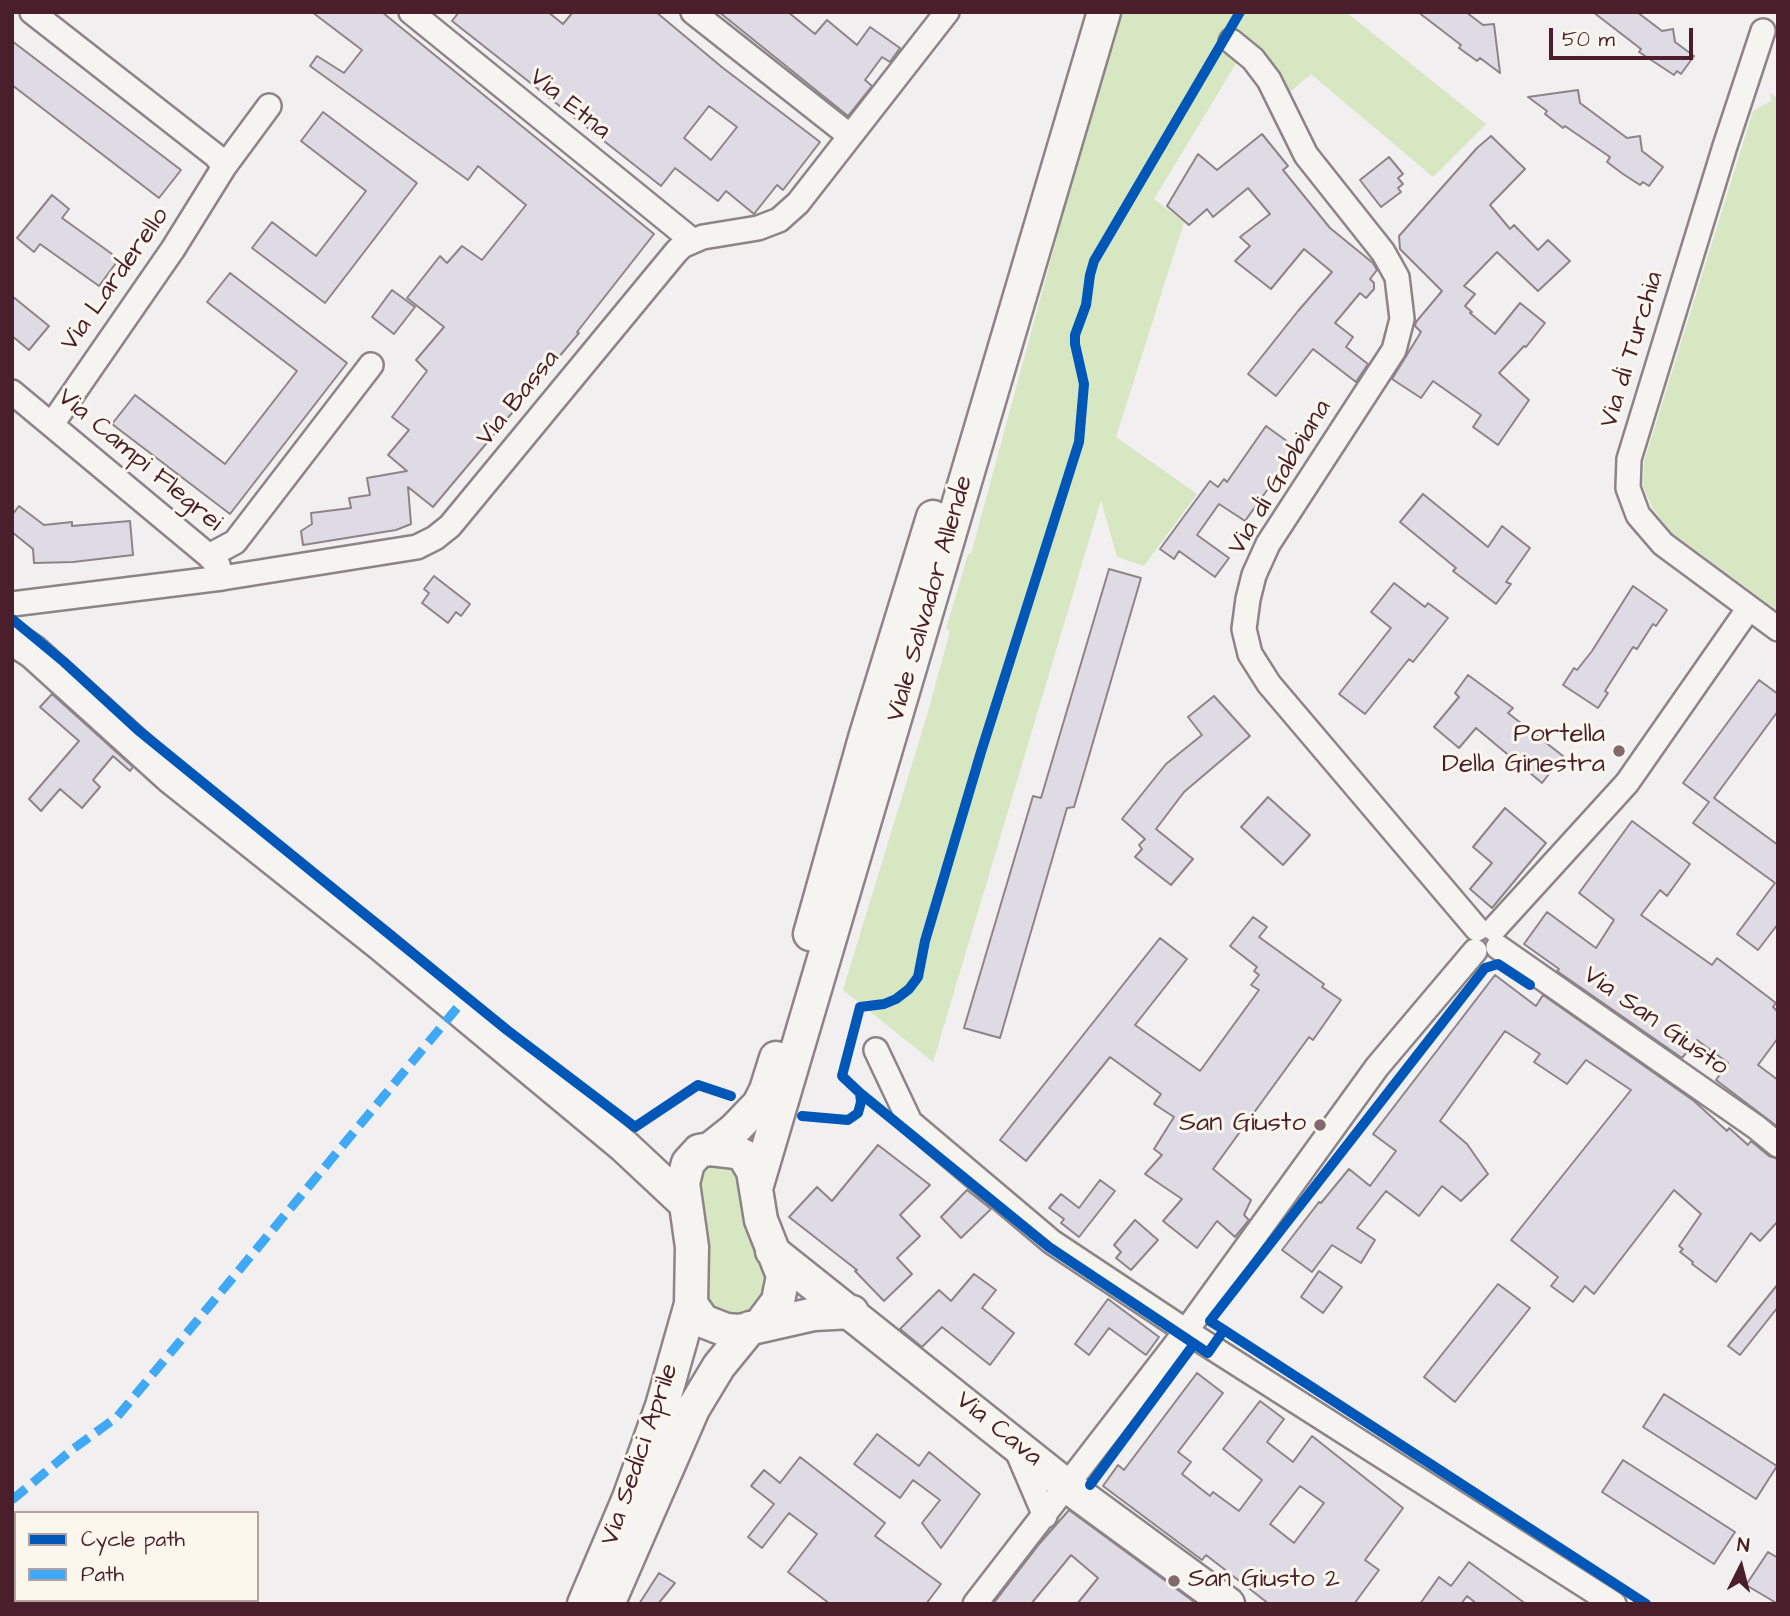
<!DOCTYPE html>
<style>
body{margin:0}
#map{position:relative;width:1790px;height:1616px;overflow:hidden;background:#f1eff0;font-family:"Architects Daughter",sans-serif}
canvas{display:block}
.frame{position:absolute;inset:0;border:14px solid #4a1f2b;pointer-events:none}
.legend{position:absolute;left:14px;top:1511px;width:245px;height:91px;box-sizing:border-box;background:#fbf7ec;border:2px solid #b4a19f;margin:0;padding:9px 12px;list-style:none;font-size:21px;color:#4a1f2b}
.legend li{display:flex;align-items:center;gap:14px;height:35px}
.legend b{width:35px;border:2px solid #b4a19f}
.north{position:absolute;left:1706px;top:1532px;width:70px;height:70px;-webkit-text-stroke:5px #fbf7ec;paint-order:stroke;rotate:6deg;font-size:19px;font-weight:700;line-height:28px;text-align:center;color:#4a1f2b}
.north::after{content:'';display:block;margin:auto;width:24px;height:32px;background:#4a1f2b;clip-path:polygon(50% 0,100% 100%,50% 72%,0 100%)}
.scale{position:absolute;left:1549px;top:28px;width:144px;height:32px;box-sizing:border-box;border:4px solid #4a1f2b;border-top:0;padding-left:9px;font-size:21px;line-height:24px;white-space:nowrap;color:#4a1f2b;-webkit-text-stroke:5px #fbf7ec;paint-order:stroke}
</style>
<div id="map">
<canvas width="1790" height="1616"></canvas>
<div class="frame"></div>
<ul class="legend">
<li><b style="height:9px;background:#0057b8"></b>Cycle path</li>
<li><b style="height:9px;background:#3fa9f5"></b>Path</li>
</ul>
<div class="north">N</div>
<div class="scale">50 m</div>
</div>
<script>
const ctx = document.querySelector('canvas').getContext('2d');
ctx.lineJoin = 'round';
function fill(path, color) {
  ctx.fillStyle = color;
  ctx.fill(path, 'evenodd');
}
function poly(rows) {
  const path = new Path2D();
  for (const r of rows) {
    path.moveTo(r[0], r[1]);
    for (let i = 2; i < r.length; i += 2) path.lineTo(r[i], r[i + 1]);
  }
  return path;
}
function strokePath(path, color, width, dash) {
  ctx.strokeStyle = color;
  ctx.lineWidth = width;
  ctx.lineCap = dash ? 'butt' : 'round';
  ctx.setLineDash(dash || []);
  ctx.stroke(path);
}
function label(font, color, halo, rows, align = 'center') {
  ctx.font = font + ' "Architects Daughter",sans-serif';
  ctx.lineWidth = 6;
  ctx.setLineDash([]);
  ctx.textBaseline = 'middle';
  ctx.strokeStyle = halo;
  ctx.fillStyle = color;
  for (const [text, x, y, turn = 0] of rows) {
    ctx.save();
    ctx.translate(x, y);
    ctx.rotate((+turn || 0) * Math.PI / 180);
    ctx.textAlign = isNaN(turn) ? turn : align;
    if (halo) ctx.strokeText(text, 0, 0);
    ctx.fillText(text, 0, 0);
    ctx.restore();
  }
}
fill(poly([
 [1118,12,1346,12,1486,124,1433,177,1311,74,1290,92,1249,42,1154,199,1184,222,1116,437,1197,494,1144,566,1117,557,1101,500,933,1062,843,990,928,712,950,631,946,629,968,554,971,554],
 [1770,93,1778,98,1778,611,1672,533,1653,509,1643,487,1644,462,1753,111,1771,101],
 [718,1161,736,1169,768,1274,767,1291,752,1311,744,1314,728,1314,720,1311,708,1299,706,1292,708,1258,698,1181,702,1165]
]), '#d6e7c1');
const building = poly([
 [312,12,382,12,654,234,577,332,579,333,433,507,408,487,411,524,396,530,303,545,301,531,312,524,311,513,351,508,349,498,370,495,367,478,407,471,388,455,409,430,392,417,427,371,416,360,444,327,407,298,440,256,447,263,462,246,482,260,526,205,478,166,468,180,310,66,317,56,344,73,362,50,312,12],
 [459,12,548,12,563,24,573,12,656,12,723,68,820,142,783,190,777,185,754,214,726,191,718,201,675,168,661,186,452,21,459,12],
 [709,106,737,127,711,160,684,138,709,106],
 [719,12,788,12,815,34,827,20,857,45,870,27,900,48,890,62,882,57,865,80,872,86,848,116,719,12],
 [1418,12,1466,12,1483,25,1494,24,1500,73,1480,58,1477,61,1459,48,1461,45,1418,12],
 [1593,12,1637,12,1662,31,1673,29,1675,42,1694,56,1681,74,1677,71,1674,75,1639,52,1641,49,1593,12],
 [12,41,181,170,159,198,12,85,12,41],
 [1578,90,1580,103,1627,138,1640,136,1642,151,1663,167,1649,186,1643,182,1640,185,1623,174,1607,162,1610,157,1565,126,1563,128,1545,114,1547,111,1528,97,1578,90],
 [323,112,417,183,325,303,252,248,272,222,316,256,366,191,301,141,323,112],
 [1262,134,1288,166,1283,170,1330,228,1373,263,1377,270,1370,279,1374,283,1374,289,1366,298,1360,293,1335,323,1353,337,1346,347,1368,364,1356,382,1313,349,1276,396,1248,374,1298,311,1332,272,1304,249,1271,289,1235,261,1250,246,1240,237,1270,214,1248,188,1213,217,1207,209,1189,225,1167,206,1198,154,1217,170,1262,134],
 [1491,136,1525,169,1490,205,1510,229,1514,225,1538,250,1548,240,1570,261,1538,291,1497,252,1464,286,1475,294,1465,306,1472,312,1470,313,1495,334,1520,303,1545,323,1526,347,1524,346,1499,373,1529,400,1498,445,1473,427,1481,415,1433,381,1421,398,1392,379,1421,332,1415,326,1416,322,1442,291,1400,249,1399,236,1477,148,1491,136],
 [1389,157,1403,174,1398,178,1403,184,1398,188,1401,192,1381,207,1360,180,1389,157],
 [52,195,69,209,62,218,119,259,99,286,40,244,34,252,17,238,52,195],
 [230,273,347,363,230,514,112,424,135,395,225,464,297,371,207,302,230,273],
 [392,290,415,307,394,334,372,317,392,290],
 [12,296,49,326,29,350,12,336,12,296],
 [1266,426,1295,447,1285,459,1288,461,1245,521,1219,504,1197,535,1229,558,1215,577,1179,551,1174,559,1160,549,1210,481,1218,487,1224,479,1227,482,1266,426],
 [1423,494,1488,547,1502,526,1530,548,1506,582,1511,584,1496,604,1453,571,1456,568,1400,522,1423,494],
 [19,506,44,525,72,522,72,526,130,521,133,555,73,562,34,563,33,549,12,532,12,515,19,506],
 [1109,569,1141,578,1074,807,1067,808,1000,1038,964,1028,1033,796,1041,798,1109,569],
 [434,576,470,604,461,616,456,612,448,623,422,603,429,593,424,589,434,576],
 [1394,583,1425,607,1428,603,1448,618,1413,662,1409,659,1365,714,1339,694,1391,628,1371,612,1394,583],
 [1633,586,1667,610,1656,626,1653,624,1637,649,1633,647,1605,691,1608,693,1598,708,1563,685,1574,668,1577,670,1592,651,1633,586],
 [1468,675,1513,708,1508,713,1563,756,1542,783,1476,728,1459,748,1434,727,1459,697,1455,693,1468,675],
 [1759,680,1778,694,1778,711,1714,798,1778,845,1778,924,1758,950,1737,934,1775,883,1693,823,1709,802,1683,783,1759,680],
 [52,694,133,767,130,771,113,756,93,780,100,787,82,808,60,789,41,811,29,799,79,741,40,707,52,694],
 [1214,696,1250,736,1184,792,1156,829,1193,859,1171,885,1135,857,1142,849,1139,845,1145,839,1122,819,1166,764,1202,735,1188,717,1214,696],
 [1268,797,1310,835,1283,865,1241,827,1268,797],
 [1505,808,1546,843,1492,908,1470,889,1492,863,1473,847,1505,808],
 [1632,821,1690,864,1667,896,1660,890,1641,915,1712,965,1717,958,1776,1003,1773,1007,1778,1012,1778,1038,1758,1065,1778,1080,1778,1127,1716,1080,1728,1063,1697,1040,1682,1058,1557,971,1559,969,1524,944,1547,912,1596,948,1614,920,1579,893,1632,821],
 [1253,917,1267,927,1259,937,1324,984,1322,987,1341,1000,1313,1040,1309,1037,1213,1169,1251,1200,1244,1215,1249,1220,1235,1237,1217,1221,1197,1248,1163,1221,1182,1199,1145,1174,1162,1155,1154,1149,1174,1117,1154,1104,1161,1094,1110,1057,1026,1161,1000,1140,1160,938,1187,959,1135,1025,1200,1071,1259,990,1251,985,1259,975,1254,971,1257,967,1230,946,1253,917],
 [1495,975,1536,1006,1543,995,1694,1101,1727,1131,1729,1128,1748,1145,1751,1141,1769,1156,1778,1159,1778,1221,1760,1241,1751,1233,1716,1282,1692,1264,1693,1262,1680,1252,1683,1249,1679,1246,1701,1214,1674,1190,1594,1294,1585,1286,1573,1302,1551,1286,1558,1277,1511,1240,1631,1090,1586,1060,1567,1084,1534,1062,1540,1054,1505,1031,1440,1121,1467,1144,1488,1174,1461,1201,1442,1186,1419,1216,1386,1191,1357,1228,1375,1240,1361,1263,1332,1245,1312,1272,1282,1250,1319,1202,1321,1203,1349,1169,1370,1186,1396,1151,1373,1134,1495,975],
 [878,1145,930,1185,900,1215,920,1236,897,1258,912,1274,884,1301,855,1271,857,1270,789,1217,817,1187,832,1201,878,1145],
 [1100,1180,1115,1191,1079,1237,1061,1223,1064,1219,1049,1208,1061,1194,1079,1208,1100,1180],
 [967,1190,991,1209,961,1238,941,1217,967,1190],
 [1135,1220,1158,1240,1131,1270,1116,1258,1121,1252,1114,1245,1135,1220],
 [1319,1271,1342,1287,1323,1313,1301,1297,1319,1271],
 [974,1274,996,1290,982,1308,1014,1333,990,1365,942,1327,922,1347,900,1329,939,1290,951,1301,974,1274],
 [1498,1284,1530,1308,1455,1402,1424,1377,1498,1284],
 [1778,1284,1778,1307,1740,1355,1728,1346,1778,1284],
 [1108,1299,1159,1337,1146,1355,1109,1328,1089,1355,1075,1344,1108,1299],
 [1197,1373,1223,1393,1178,1452,1191,1462,1182,1474,1210,1496,1213,1492,1239,1511,1262,1480,1223,1449,1260,1401,1284,1419,1267,1442,1293,1462,1312,1436,1403,1508,1365,1560,1379,1570,1354,1604,1269,1604,1206,1555,1202,1560,1103,1486,1118,1465,1124,1470,1197,1373],
 [1300,1486,1324,1503,1294,1543,1270,1524,1300,1486],
 [1664,1394,1777,1466,1756,1499,1643,1427,1664,1394],
 [877,1434,919,1466,929,1452,980,1494,941,1548,922,1523,940,1500,913,1480,900,1498,854,1464,877,1434],
 [800,1457,885,1523,875,1536,941,1584,926,1604,830,1604,788,1572,817,1534,789,1513,762,1548,748,1537,774,1504,751,1486,764,1470,780,1483,800,1457],
 [1623,1460,1735,1532,1714,1564,1602,1492,1623,1460],
 [1069,1510,1197,1604,1077,1604,1098,1578,1071,1555,1031,1604,993,1604,1040,1543,1069,1510],
 [1768,1552,1778,1558,1778,1604,1746,1585,1768,1552],
 [1469,1562,1526,1604,1477,1604,1467,1596,1461,1604,1420,1604,1439,1577,1451,1586,1469,1562],
 [659,1573,675,1583,658,1604,639,1604,659,1573]
]);
fill(building, '#dfdbe5');
strokePath(building, '#8d8487', 2);
const street = poly([
 [32,12,216,156,224,167],
 [411,12,693,241],
 [693,12,850,136],
 [1763,31,1725,146,1629,459,1628,488,1638,515,1663,544,1778,629],
 [1231,41,1253,59,1269,80,1306,155,1383,252,1397,277,1402,319,1394,350,1268,544,1254,575,1248,599,1244,629,1250,654,1269,684,1477,929],
 [12,392,209,556,218,565,222,578],
 [52,424,173,249,224,167,269,106],
 [209,556,235,542,371,365],
 [12,604,222,578,417,547,435,538,450,526,676,252,682,246,703,237,758,228,779,220,798,203,947,12],
 [1494,929,1627,783,1749,608],
 [1498,947,1756,1127,1778,1145],
 [876,1050,910,1122,1052,1242,1186,1331,1614,1604],
 [1015,1446,1045,1516],
 [975,1604,1186,1331,1377,1067,1475,951]
]);
const secondary = poly([
 [12,638,33,652,171,777,382,945,624,1146,686,1204],
 [810,934,865,738,933,517],
 [710,1149,734,1130,759,1104,766,1090,776,1058],
 [757,1185,1104,12],
 [772,1251,1067,1486,1228,1604],
 [691,1304,703,1321,726,1330,739,1331,814,1314,852,1312],
 [584,1604,629,1498,662,1406,691,1304,692,1247,683,1183,688,1163,699,1151,710,1149,736,1152,744,1156,753,1171,761,1220,783,1276,778,1301,760,1325],
 [608,1604,693,1409,719,1366,750,1328]
]);
strokePath(street, '#8d8487', 28);
strokePath(secondary, '#8d8487', 37);
strokePath(street, '#f5f4f1', 23);
strokePath(secondary, '#f5f4f1', 32);
strokePath(poly([
 [12,1500,73,1449,117,1417,457,1008]
]), '#3fa9f5', 9, [18, 9]);
strokePath(poly([
 [12,619,64,662,138,730,507,1030,635,1127,698,1085,731,1096],
 [860,1093,1049,1247,1208,1353,1224,1330,1646,1604],
 [802,1116,848,1120,858,1113,861,1102,860,1093,842,1076,860,1007,884,1004,896,999,909,989,918,977,925,941,981,752,1079,442,1084,384,1075,344,1075,335,1086,305,1090,275,1094,261,1240,12],
 [1224,1330,1210,1321,1485,968,1498,964,1530,985],
 [1090,1485,1194,1344]
]), '#0057b8', 10);
for (const [x, y, r, color] of [
 [1619,751,7,"#846870"],
 [1320,1125,7,"#846870"],
 [1174,1581,7,"#846870"]
]) {
  const dot = new Path2D();
  dot.arc(x, y, r, 0, 2 * Math.PI);
  ctx.fillStyle = color;
  ctx.fill(dot);
  strokePath(dot, '#fbf7ec', 2.5);
}
label('26px', '#4a1f2b', '#fbf7ec', [
 ["Via Etna",569,105,39],
 ["Via Larderello",116,280,-55],
 ["Via di Turchia",1633,350,-73],
 ["Via Bassa",519,399,-51],
 ["Via Campi Flegrei",139,461,40],
 ["Via di Gabbiana",1281,478,-59],
 ["Viale Salvador Allende",931,599,-74],
 ["Via San Giusto",1655,1022,35],
 ["Via Cava",998,1430,39],
 ["Via Sedici Aprile",641,1455,-71]
]);
label('26px', '#4a1f2b', '#fbf7ec', [
 ["Portella",1605,736],
 ["Della Ginestra",1605,766],
 ["San Giusto",1306,1125],
 ["San Giusto 2",1188,1581,"left"]
], 'right');
</script>
